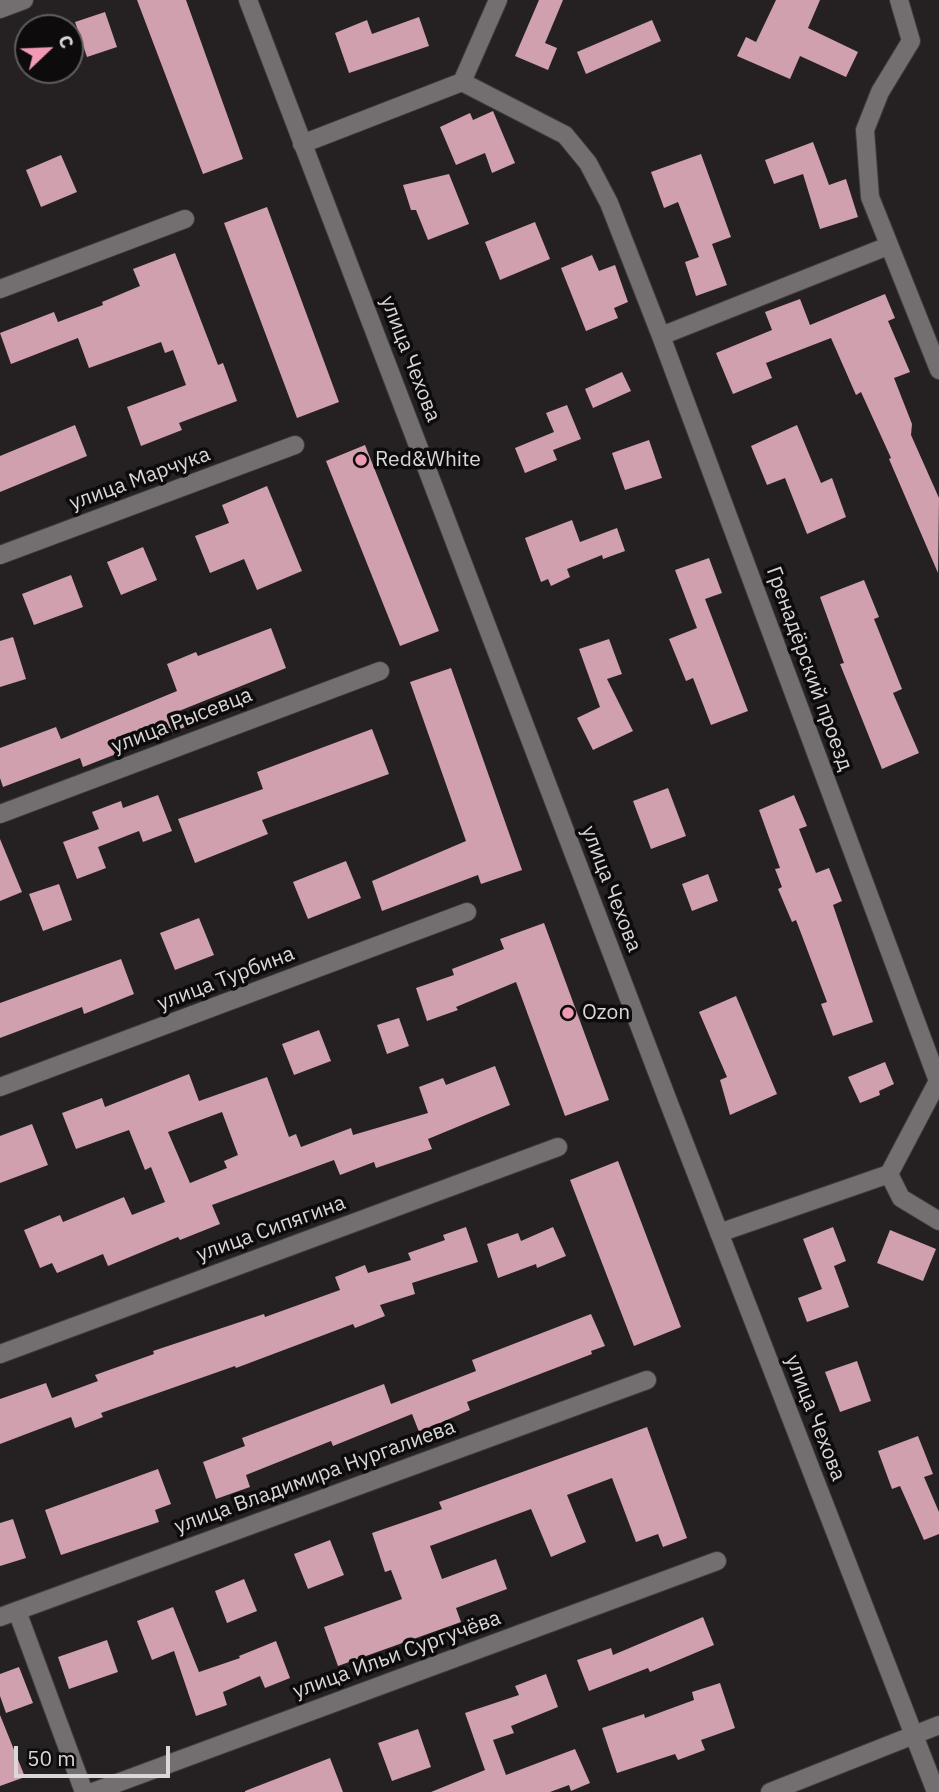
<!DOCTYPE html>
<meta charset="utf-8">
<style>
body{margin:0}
#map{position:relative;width:939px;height:1792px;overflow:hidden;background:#252122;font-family:"IBM Plex Sans",sans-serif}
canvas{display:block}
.north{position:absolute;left:14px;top:14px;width:70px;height:70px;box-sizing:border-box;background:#0d0b0b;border:2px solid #5f5d5d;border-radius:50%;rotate:67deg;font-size:19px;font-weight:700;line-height:28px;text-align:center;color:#dad7d8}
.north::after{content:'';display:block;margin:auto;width:24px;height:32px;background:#f09ab6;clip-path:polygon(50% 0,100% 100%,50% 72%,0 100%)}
.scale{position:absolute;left:14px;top:1746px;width:156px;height:32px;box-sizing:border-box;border:4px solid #dad7d8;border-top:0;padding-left:9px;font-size:21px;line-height:24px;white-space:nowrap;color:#dad7d8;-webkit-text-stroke:5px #0d0b0b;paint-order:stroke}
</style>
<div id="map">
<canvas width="939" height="1792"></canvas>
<div class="north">С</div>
<div class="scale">50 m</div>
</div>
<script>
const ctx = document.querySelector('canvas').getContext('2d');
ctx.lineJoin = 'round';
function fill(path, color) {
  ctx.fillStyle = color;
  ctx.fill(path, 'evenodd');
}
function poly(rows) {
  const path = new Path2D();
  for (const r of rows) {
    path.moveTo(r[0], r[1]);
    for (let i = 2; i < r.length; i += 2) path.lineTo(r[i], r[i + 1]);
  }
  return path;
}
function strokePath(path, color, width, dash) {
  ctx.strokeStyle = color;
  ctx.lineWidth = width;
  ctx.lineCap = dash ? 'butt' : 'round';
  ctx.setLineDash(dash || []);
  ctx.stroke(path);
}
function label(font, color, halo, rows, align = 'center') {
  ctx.font = font + ' "IBM Plex Sans",sans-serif';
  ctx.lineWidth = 7;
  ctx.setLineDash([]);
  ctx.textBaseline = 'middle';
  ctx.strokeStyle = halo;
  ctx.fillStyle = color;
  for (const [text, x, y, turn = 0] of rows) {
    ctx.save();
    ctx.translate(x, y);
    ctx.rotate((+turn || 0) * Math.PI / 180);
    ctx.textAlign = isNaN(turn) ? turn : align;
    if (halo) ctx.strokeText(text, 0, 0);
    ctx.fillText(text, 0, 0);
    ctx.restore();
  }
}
fill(poly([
 [137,0,186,0,243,159,203,174],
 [539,0,563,0,545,43,557,48,548,70,515,56],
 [776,0,820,0,808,28,858,52,846,77,800,56,790,79,737,56,746,37,756,42],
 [105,12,117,47,87,57,75,22],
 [419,17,429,46,349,73,335,33,367,20,372,34],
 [652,20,661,41,586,74,577,52],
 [493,111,515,163,492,173,485,153,456,165,440,127,470,113,473,120],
 [813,142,829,185,846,179,858,217,820,229,803,174,774,184,765,160],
 [701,154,731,237,712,244,727,285,696,296,685,262,699,257,678,202,664,208,651,172],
 [61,155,77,192,41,207,26,170],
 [449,174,469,224,428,240,416,210,411,210,403,185],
 [267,207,339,402,297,418,224,223],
 [535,222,550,259,500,280,485,242],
 [175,253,218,365,223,363,237,401,179,423,182,430,141,446,127,407,186,385,173,350,165,353,161,342,89,368,78,338,11,364,0,333,54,312,58,322,103,305,102,302,140,286,133,269],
 [592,255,599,271,615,265,628,302,614,308,618,318,586,331,561,268],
 [885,294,895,318,888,321,910,372,894,378,912,424,911,435,939,498,938,573,889,459,891,458,861,392,856,395,831,338,766,363,772,378,733,394,716,353,772,330,765,312,800,299,810,325],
 [622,372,631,391,593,408,585,389],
 [567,405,581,439,553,450,557,460,525,473,515,448,554,432,546,413],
 [75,425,87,456,0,492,0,456],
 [797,425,821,483,832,478,846,517,807,534,785,478,767,485,751,446],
 [649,440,662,478,625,490,612,453],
 [365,445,439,631,400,646,326,461],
 [267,486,302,571,257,590,244,559,210,573,195,536,229,523,222,505],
 [572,520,580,542,617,528,625,551,603,559,602,555,567,569,570,577,551,586,548,579,541,582,525,538],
 [143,547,157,580,121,595,107,562],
 [709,558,722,593,705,599,748,711,711,725,693,678,686,681,669,639,697,628,675,570],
 [71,575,83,607,34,625,22,594],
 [864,580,879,617,874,619,902,689,893,693,919,753,882,769,840,664,844,663,820,597],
 [271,628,286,668,179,711,185,727,83,767,80,758,3,787,0,778,0,748,56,727,61,739,177,691,167,664,196,652,198,656],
 [13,637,26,679,0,687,0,641],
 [609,639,622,674,607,679,633,731,593,750,577,718,600,707,579,649],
 [451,668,522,870,481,884,478,875,382,911,372,881,466,841,410,682],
 [372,729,389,774,262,820,268,834,195,863,178,819,263,789,257,772],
 [668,788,686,836,651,849,633,801],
 [158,795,172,831,143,842,139,831,98,847,106,868,77,879,63,842,99,829,92,812,121,801,123,808],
 [794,795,807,826,799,829,816,873,829,868,842,901,833,905,873,1022,833,1036,821,1004,827,1002,796,920,792,922,778,889,782,887,775,869,780,868,759,810],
 [0,839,22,892,0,901],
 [346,861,361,898,308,919,293,882],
 [708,874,718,901,692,911,682,884],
 [59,884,72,920,43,931,29,894],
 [199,918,214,955,175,970,160,933],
 [544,923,609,1100,565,1116,516,982,456,1007,458,1010,427,1021,416,988,454,975,452,969,504,949,500,939],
 [121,959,134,994,84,1014,82,1007,0,1038,0,1003],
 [736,996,777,1094,730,1115,720,1080,727,1077,699,1012],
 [399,1018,409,1046,387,1054,377,1025],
 [319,1030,331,1061,294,1075,282,1044],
 [885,1062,894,1084,879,1091,880,1095,860,1103,848,1077],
 [495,1066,510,1105,428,1139,432,1149,376,1168,374,1162,340,1175,334,1160,212,1205,220,1224,180,1240,178,1237,108,1266,103,1254,57,1273,52,1263,40,1268,24,1230,60,1215,63,1222,124,1197,132,1215,165,1202,151,1167,145,1170,129,1130,76,1149,62,1113,102,1098,105,1107,189,1074,199,1101,267,1077,289,1137,296,1134,301,1147,351,1128,353,1135,428,1113,419,1087,443,1078,446,1085],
 [222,1112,238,1155,224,1161,227,1168,190,1183,168,1132],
 [32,1124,48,1165,0,1183,0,1136],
 [618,1161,681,1327,634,1346,570,1180],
 [466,1227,478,1262,412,1283,415,1294,380,1305,385,1316,355,1328,353,1324,236,1368,235,1366,101,1413,103,1417,75,1428,71,1417,0,1444,0,1399,46,1383,52,1398,98,1381,95,1375,154,1354,153,1351,264,1314,265,1317,340,1290,335,1277,365,1265,368,1273,411,1260,408,1253,445,1240,443,1235],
 [553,1227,566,1256,537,1268,536,1264,498,1278,487,1244,518,1233,521,1241],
 [833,1227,846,1261,834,1266,849,1307,807,1322,798,1298,822,1289,803,1239],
 [890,1230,936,1249,923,1281,877,1263],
 [591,1314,605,1346,591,1351,592,1354,467,1402,470,1410,419,1432,412,1414,333,1446,331,1441,246,1475,250,1487,216,1499,203,1462,245,1446,242,1438,384,1384,391,1404,476,1371,472,1360],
 [857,1361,871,1401,840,1412,825,1372],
 [647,1427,687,1538,663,1547,658,1534,636,1542,612,1478,567,1495,586,1542,551,1557,531,1509,430,1546,442,1579,496,1559,507,1589,456,1608,461,1622,338,1666,324,1627,402,1599,391,1570,385,1572,372,1533,442,1509,439,1502],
 [918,1436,933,1474,924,1477,939,1512,939,1534,924,1540,900,1486,892,1489,878,1451],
 [158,1469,171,1504,155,1510,159,1522,61,1555,45,1510],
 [13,1519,26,1558,0,1566,0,1523],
 [330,1540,344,1575,308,1589,294,1554],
 [244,1579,257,1611,227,1623,215,1591],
 [173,1607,199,1672,240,1658,239,1656,276,1641,290,1678,265,1688,260,1676,223,1692,227,1705,196,1716,174,1651,152,1660,137,1621],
 [703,1617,714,1645,650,1672,648,1668,589,1691,577,1660,611,1648,613,1655],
 [107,1640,118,1672,69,1689,58,1657],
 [19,1667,33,1703,6,1713,0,1696,0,1674],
 [546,1674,558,1707,511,1726,514,1733,493,1740,506,1775,575,1749,590,1783,571,1791,569,1785,550,1792,431,1792,485,1770,465,1713,519,1695,515,1686],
 [720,1683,735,1728,701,1740,705,1750,678,1760,675,1754,617,1773,602,1728,644,1714,645,1718,694,1700,692,1692],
 [0,1715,25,1777,0,1786],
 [418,1729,431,1767,392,1781,378,1743],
 [330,1758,343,1792,245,1792,245,1791]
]), '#d0a0ae');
const minor = poly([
 [248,0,670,1106,936,1792],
 [899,0,911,41,880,92,865,130,870,197,939,370],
 [0,9,24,0],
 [462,82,565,135,588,163,609,203,661,336],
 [302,144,462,82,498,0],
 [888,246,661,336,938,1081,889,1174,901,1198,939,1221],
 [0,289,185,219],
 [0,555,295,445],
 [0,814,380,671],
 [0,1087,467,912],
 [719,1233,889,1174],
 [0,1354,558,1147],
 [17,1611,84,1792],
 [0,1617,647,1380],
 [93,1792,717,1561],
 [770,1792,939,1725]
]);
strokePath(minor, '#3f3b3c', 20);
strokePath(minor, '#736e6f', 18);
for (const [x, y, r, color] of [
 [361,460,7,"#f09ab6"],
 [568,1013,7,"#f09ab6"]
]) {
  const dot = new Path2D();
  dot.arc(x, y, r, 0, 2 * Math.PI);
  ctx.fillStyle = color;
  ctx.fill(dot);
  strokePath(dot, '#0d0b0b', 2.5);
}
label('21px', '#dad7d8', '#0d0b0b', [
 ["улица Чехова",410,359,69],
 ["улица Марчука",140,479,-20],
 ["Гренадёрский проезд",809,669,70],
 ["улица Рысевца",182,721,-21],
 ["улица Чехова",611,889,69],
 ["улица Турбина",226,979,-21],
 ["улица Сипягина",271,1229,-20],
 ["улица Чехова",815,1418,69],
 ["улица Владимира Нургалиева",315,1477,-20],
 ["улица Ильи Сургучёва",397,1655,-20]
]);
label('21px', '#dad7d8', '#0d0b0b', [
 ["Red&White",375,460],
 ["Ozon",582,1013]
], 'left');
</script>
